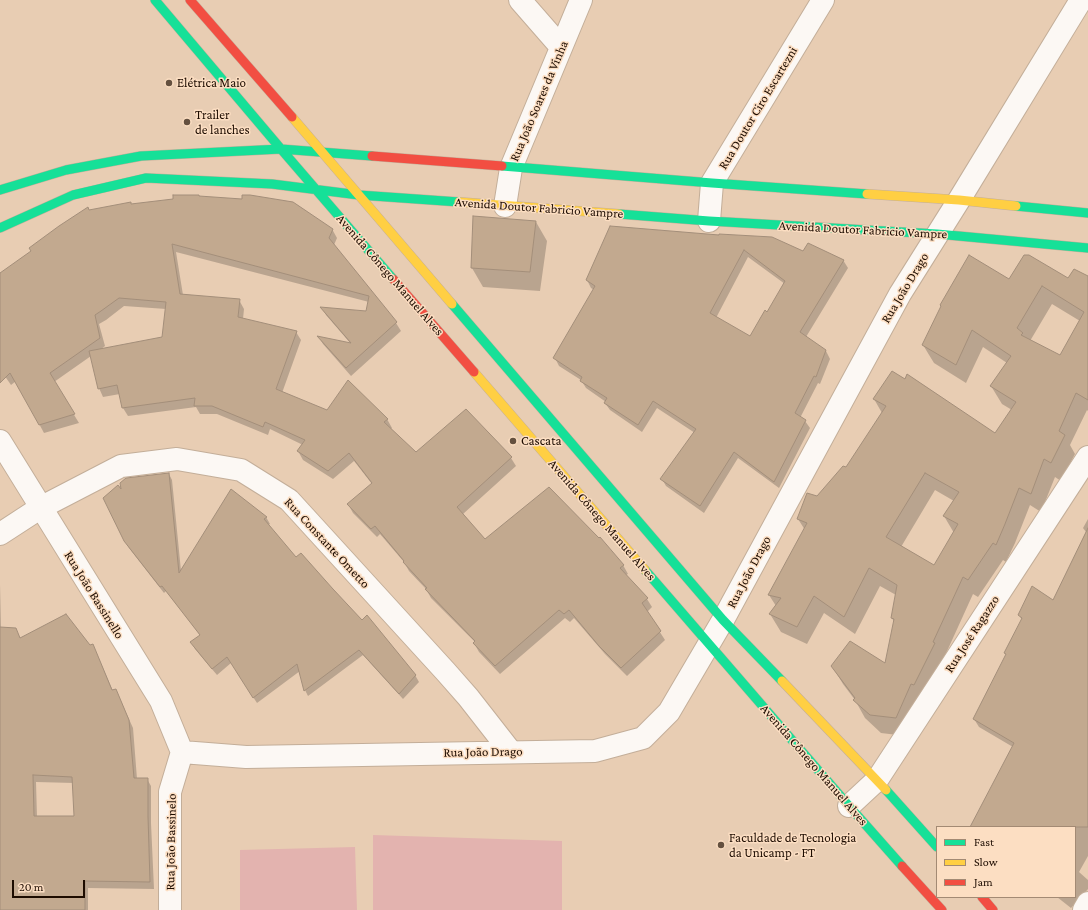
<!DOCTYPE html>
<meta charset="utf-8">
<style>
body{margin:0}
#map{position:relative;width:1088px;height:910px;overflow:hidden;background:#e8cdb3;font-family:"Crimson Pro",serif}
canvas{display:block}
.legend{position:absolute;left:936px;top:826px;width:140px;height:72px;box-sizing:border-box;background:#fcdec2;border:1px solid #a38a74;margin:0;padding:5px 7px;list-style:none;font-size:12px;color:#1d0c00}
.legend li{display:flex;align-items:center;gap:8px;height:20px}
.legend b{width:20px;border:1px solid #a38a74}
.scale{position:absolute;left:12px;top:880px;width:73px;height:18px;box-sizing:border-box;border:2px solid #1d0c00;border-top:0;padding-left:5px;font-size:12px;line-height:14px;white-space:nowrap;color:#1d0c00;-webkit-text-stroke:3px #fcdec2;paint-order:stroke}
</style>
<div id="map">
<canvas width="1088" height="910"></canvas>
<ul class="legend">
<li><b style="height:5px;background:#16e098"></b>Fast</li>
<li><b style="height:5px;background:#ffcf43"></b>Slow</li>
<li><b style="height:5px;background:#f24e42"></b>Jam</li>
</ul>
<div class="scale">20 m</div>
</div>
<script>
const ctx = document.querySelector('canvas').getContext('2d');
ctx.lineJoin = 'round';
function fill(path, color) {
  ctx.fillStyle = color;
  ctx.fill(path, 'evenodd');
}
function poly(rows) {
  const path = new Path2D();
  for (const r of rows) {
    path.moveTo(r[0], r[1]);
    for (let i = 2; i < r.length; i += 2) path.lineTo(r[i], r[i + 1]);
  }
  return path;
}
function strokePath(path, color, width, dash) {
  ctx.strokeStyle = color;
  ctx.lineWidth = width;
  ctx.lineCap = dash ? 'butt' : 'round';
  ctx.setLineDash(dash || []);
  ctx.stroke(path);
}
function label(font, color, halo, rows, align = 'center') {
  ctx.font = font + ' "Crimson Pro",serif';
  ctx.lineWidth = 3;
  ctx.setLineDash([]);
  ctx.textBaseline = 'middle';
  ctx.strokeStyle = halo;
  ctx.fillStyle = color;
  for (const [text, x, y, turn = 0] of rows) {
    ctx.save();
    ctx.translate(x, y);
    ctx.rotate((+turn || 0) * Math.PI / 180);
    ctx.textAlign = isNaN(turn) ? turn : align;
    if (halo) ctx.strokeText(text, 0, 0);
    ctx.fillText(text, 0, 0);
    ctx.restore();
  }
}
fill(poly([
 [373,835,562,841,562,910,373,910],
 [355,847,357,910,240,910,240,850]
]), '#e3b3af');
fill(poly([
 [131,205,332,229,337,238,334,245,396,323,401,331,351,376,323,344,319,337,351,344,326,315,322,308,367,312,369,302,176,252,183,295,239,300,244,309,243,319,296,332,301,340,282,393,327,411,387,419,392,428,391,429,416,453,466,410,511,458,516,466,463,514,485,540,623,565,628,574,626,575,647,599,652,607,647,612,665,640,627,676,605,654,574,618,570,622,565,618,500,674,479,652,474,643,475,642,431,598,426,589,409,571,404,562,380,534,377,537,353,513,348,504,372,484,354,461,333,479,303,460,298,451,303,445,270,429,268,435,217,414,200,414,196,407,128,416,123,408,120,394,103,397,99,388,91,356,54,382,79,423,44,433,16,381,11,385,0,369,0,280,89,211],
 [124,306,166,309,163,338,100,350,105,346,99,324,106,320],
 [536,222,547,241,540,291,483,287,472,268],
 [610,227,804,252,843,260,848,268,806,337,826,351,830,359,820,384,818,383,800,418,805,421,810,428,779,488,738,458,704,513,666,486,662,479,695,433,657,408,642,432,610,410,605,403,606,402,586,388,581,380,559,366,555,358,594,290,591,288,587,280],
 [748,257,785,284,768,313,750,337,716,318],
 [1088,277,1088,411,1087,410,1070,445,1075,454,1061,481,1055,477,1041,512,1030,505,1015,543,1006,562,1003,560,978,597,973,594,943,660,906,736,881,733,865,718,855,700,843,684,832,666,886,665,894,622,892,618,896,595,880,586,855,634,824,613,807,644,781,632,770,614,776,606,769,595,805,530,798,519,818,497,846,469,882,413,874,399,996,434,1012,410,1002,404,991,386,1007,363,983,347,966,383,934,363,923,345,1009,281,1068,280],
 [1052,304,1080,321,1060,356,1030,341],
 [935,490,954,501,944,516,954,533,934,566,901,547],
 [169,474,172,480,181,571,266,517,270,524,268,525,296,558,332,590,415,675,419,682,403,699,363,655,308,696,305,690,300,671,257,703,231,663,217,675,195,649,192,643,201,636,166,591,164,593,129,548,125,541,123,494],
 [1088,519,1088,856,1079,872,1088,880,1088,889,1071,908,1057,897,1075,897,1075,827,975,827,1013,747,979,727,974,719,1007,655,1022,620,1019,615,1053,601,1086,532,1083,528],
 [0,584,1,628,19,636,20,639,89,646,93,645,96,652,113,691,119,697,133,728,137,779,147,779,151,786,151,823,154,889,88,888,88,910,0,910],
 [36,782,74,783,75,817,37,817]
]), '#0003');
const building = poly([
 [173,195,199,195,199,196,242,199,242,195,250,195,293,202,333,229,329,238,397,322,346,368,317,336,351,343,320,307,366,311,369,296,172,244,180,294,240,299,238,317,297,331,276,389,327,410,348,380,388,419,384,422,416,452,466,409,512,457,457,507,485,539,549,487,599,538,600,537,624,565,620,568,648,598,642,603,661,631,621,668,599,646,569,610,564,614,559,610,495,666,473,643,475,641,425,589,427,588,403,562,404,561,375,526,371,529,347,504,372,483,349,453,328,471,297,451,305,440,265,422,263,427,212,406,194,406,195,398,122,408,117,385,98,389,89,351,162,337,166,302,119,298,101,311,95,315,100,338,50,373,75,414,39,425,10,373,0,383,0,273,31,251,29,248,59,226,88,207,89,210,131,202,131,204,173,199,173,195],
 [473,216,536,221,530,272,471,268,473,216],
 [610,226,719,235,719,234,772,237,803,251,808,243,844,260,800,332,826,350,816,377,814,376,795,413,806,420,774,482,734,452,700,506,660,479,696,429,653,401,638,425,604,403,607,398,580,381,582,377,553,358,595,286,586,280,610,226],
 [744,250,785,281,767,312,765,310,750,336,710,313,744,250],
 [969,255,1009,279,1024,255,1029,255,1068,278,1074,269,1088,276,1088,400,1076,393,1059,431,1065,435,1051,463,1044,459,1031,494,1019,488,1005,524,996,545,993,543,968,580,963,577,933,642,935,643,914,685,911,684,896,718,870,715,853,700,855,698,831,666,850,641,885,663,894,619,891,618,897,585,869,568,844,617,814,596,797,627,769,614,781,598,768,595,807,523,797,519,807,493,817,496,843,466,846,467,886,406,873,399,892,371,905,379,907,374,995,433,1016,402,990,386,1011,356,972,330,956,365,922,345,941,306,940,305,969,255],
 [1042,286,1084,312,1060,355,1021,335,1023,333,1017,328,1042,286],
 [925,473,959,492,943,516,958,524,934,565,886,537,925,473],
 [169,473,179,573,231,489,267,517,264,519,296,557,301,553,333,589,362,620,367,615,416,675,399,694,359,650,304,691,297,664,253,698,227,657,212,669,190,642,200,635,162,586,160,587,124,541,103,498,118,485,121,489,120,483,126,478,169,473],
 [1088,528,1088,827,970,827,1014,743,973,719,1006,654,1004,653,1022,618,1018,615,1032,586,1053,600,1088,528],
 [66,614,90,645,93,644,112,690,116,689,129,720,134,778,148,778,148,816,150,882,85,881,85,910,0,910,0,627,16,628,20,638,66,614],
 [33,775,72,777,74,816,34,816,33,775]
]);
fill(building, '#c2a98f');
strokePath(building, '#a38e7a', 1);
const street = poly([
 [520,0,561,47],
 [505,206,511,168,581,0],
 [709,221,712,183,823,0],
 [0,441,161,701,182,752],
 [0,534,40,508,121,466,177,459,241,470,289,500,446,672,468,697,511,752],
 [182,752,246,757,595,751,643,738,669,712,723,620,900,294,959,200,1081,0],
 [849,806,877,780,1088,457],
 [170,910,170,792,182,752],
 [1084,910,1088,903]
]);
const fast = poly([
 [155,0,281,149,393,279],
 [502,166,712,183,867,194],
 [0,190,66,170,141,156,281,149,372,156],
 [1016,206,1088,213],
 [619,214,709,221,937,234,1088,248],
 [0,228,73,195,146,178,272,184,359,195,459,202],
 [452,304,723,620,782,681],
 [645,570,849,806,902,866],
 [886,790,937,847]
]);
const slow = poly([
 [292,117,452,304],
 [867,194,959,200,1016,206],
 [459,202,619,214],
 [474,372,645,570],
 [782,681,886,790]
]);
const jam = poly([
 [190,0,292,117],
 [372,156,502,166],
 [393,279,474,372],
 [902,866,942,910],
 [982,897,993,910]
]);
strokePath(street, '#c3ae99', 24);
strokePath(fast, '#c3ae99', 10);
strokePath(slow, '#c3ae99', 10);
strokePath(jam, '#c3ae99', 10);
strokePath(street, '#fcf8f4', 22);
strokePath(fast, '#16e098', 9);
strokePath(slow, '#ffcf43', 9);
strokePath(jam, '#f24e42', 9);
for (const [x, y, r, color] of [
 [169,83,4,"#64503f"],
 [187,122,4,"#64503f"],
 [513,441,4,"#64503f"],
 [721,845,4,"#64503f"]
]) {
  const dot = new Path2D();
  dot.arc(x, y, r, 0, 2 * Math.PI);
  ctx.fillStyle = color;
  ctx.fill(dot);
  strokePath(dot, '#fcdec2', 1.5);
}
label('13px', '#1d0c00', '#fcdec2', [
 ["Elétrica Maio",177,83],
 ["Trailer",195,115],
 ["de lanches",195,130],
 ["Cascata",521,441],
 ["Faculdade de Tecnologia",729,838],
 ["da Unicamp - FT",729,853]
], 'left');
label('13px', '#1d0c00', '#fcdec2', [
 ["Rua João Soares da Vinha",539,101,-67],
 ["Rua Doutor Ciro Escartezni",758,108,-59],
 ["Avenida Doutor Fabricio Vampre",539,208,4],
 ["Avenida Doutor Fabricio Vampre",863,230,3],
 ["Avenida Cônego Manuel Alves",390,275,49],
 ["Rua João Drago",905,288,-59],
 ["Avenida Cônego Manuel Alves",602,520,49],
 ["Rua Constante Ometto",327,543,47],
 ["Rua João Drago",749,572,-62],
 ["Rua João Bassinello",94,595,58],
 ["Rua José Ragazzo",972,634,-57],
 ["Rua João Drago",483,752,-1],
 ["Avenida Cônego Manuel Alves",814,765,49],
 ["Rua João Bassinelo",171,842,-89]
]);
</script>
